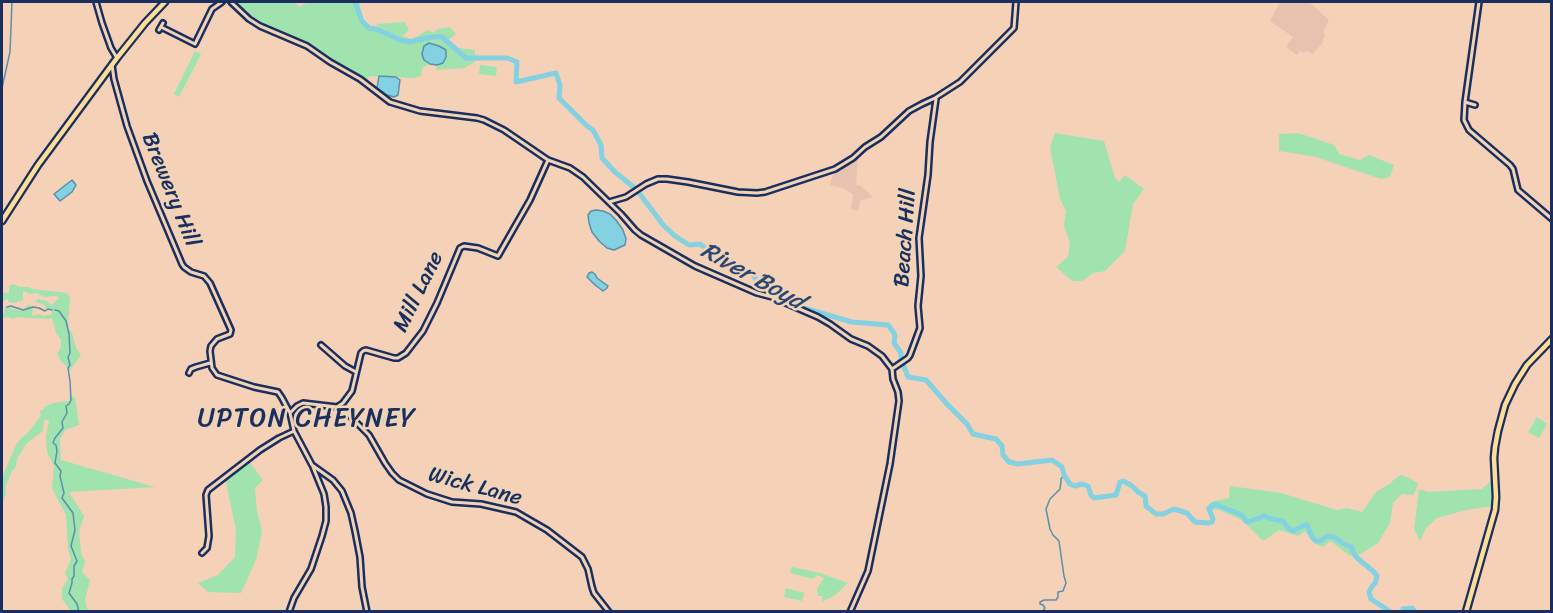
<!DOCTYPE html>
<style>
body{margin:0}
#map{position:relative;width:1553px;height:613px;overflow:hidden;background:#f4d1b7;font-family:Sriracha,sans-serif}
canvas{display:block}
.frame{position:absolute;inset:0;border:3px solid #1b2f5e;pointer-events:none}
</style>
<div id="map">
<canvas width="1553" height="613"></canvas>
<div class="frame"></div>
</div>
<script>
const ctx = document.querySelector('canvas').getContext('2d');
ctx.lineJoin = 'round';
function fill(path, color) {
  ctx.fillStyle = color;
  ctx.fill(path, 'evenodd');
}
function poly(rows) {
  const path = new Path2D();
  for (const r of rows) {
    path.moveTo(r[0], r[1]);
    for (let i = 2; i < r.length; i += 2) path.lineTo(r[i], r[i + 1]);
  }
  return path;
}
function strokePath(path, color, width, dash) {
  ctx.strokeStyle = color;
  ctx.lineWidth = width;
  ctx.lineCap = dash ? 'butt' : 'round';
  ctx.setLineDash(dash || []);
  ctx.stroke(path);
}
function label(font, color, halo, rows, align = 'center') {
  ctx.font = font + ' Sriracha,sans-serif';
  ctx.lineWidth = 5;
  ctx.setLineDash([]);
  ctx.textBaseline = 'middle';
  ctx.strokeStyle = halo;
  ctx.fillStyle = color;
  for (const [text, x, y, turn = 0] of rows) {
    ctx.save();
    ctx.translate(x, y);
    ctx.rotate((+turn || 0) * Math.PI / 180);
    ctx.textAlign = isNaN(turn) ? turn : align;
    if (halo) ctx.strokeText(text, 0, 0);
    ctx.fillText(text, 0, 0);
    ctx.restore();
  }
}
fill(poly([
 [1280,2,1309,2,1329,20,1323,32,1325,34,1322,44,1312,54,1307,51,1303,53,1300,51,1297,55,1286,47,1293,37,1270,21],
 [858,156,856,185,861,186,873,197,860,201,858,211,851,209,853,194,843,188,830,185,834,171]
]), '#e7c3af');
fill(poly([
 [234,2,295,2,299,7,308,2,359,2,362,13,362,21,369,28,376,29,377,24,405,22,409,30,402,36,412,39,428,30,434,33,437,29,450,27,456,34,448,40,458,48,475,50,475,62,464,68,436,70,437,65,443,63,446,57,446,50,424,60,430,64,422,68,421,76,413,78,369,76,367,83,331,61,308,45,255,20,241,10],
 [195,51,201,54,179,97,174,94],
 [480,65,497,67,496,76,479,74],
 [1055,133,1104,141,1115,178,1119,182,1125,175,1144,189,1133,204,1125,251,1105,271,1093,273,1082,281,1072,281,1056,267,1068,257,1070,243,1064,226,1066,211,1060,199,1050,147],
 [1298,133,1334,145,1339,154,1360,160,1369,155,1394,165,1390,177,1381,179,1316,157,1279,151,1279,134],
 [13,284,20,287,29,287,32,289,67,293,70,298,68,321,69,330,72,333,76,348,81,355,70,370,60,360,57,353,61,347,61,340,56,333,52,318,48,319,16,317,13,319,10,317,3,318,2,316,2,314,4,315,5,307,22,311,27,306,30,305,33,308,32,316,39,314,44,316,52,314,52,310,45,308,45,305,36,302,36,300,39,299,47,301,51,305,59,298,57,296,44,297,37,293,30,294,23,291,23,300,21,301,18,301,16,303,9,302,8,299,2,301,2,293,9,293,9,286],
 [70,396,75,397,79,425,65,430,60,439,61,460,155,487,69,492,84,516,79,532,81,553,85,562,82,572,90,580,85,600,86,606,90,611,71,611,62,599,62,588,68,579,65,573,71,559,68,549,66,515,52,488,54,467,47,452,46,437,49,420,44,420,43,431,26,444,17,459,16,467,12,471,5,487,6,492,2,507,2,478,16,445,22,437,26,435,41,416,40,411,44,409,44,407,53,403,69,401],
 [388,410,401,415,394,428,388,425,381,423],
 [1537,417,1547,424,1539,438,1528,432],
 [249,461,263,480,255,488,257,511,262,531,256,560,241,593,208,592,198,583,218,575,235,557,236,530,225,478],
 [1400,475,1410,478,1418,484,1414,495,1402,494,1393,503,1390,523,1378,543,1356,557,1349,555,1330,541,1323,547,1314,543,1305,531,1298,536,1279,530,1263,541,1242,520,1219,510,1205,508,1211,502,1229,498,1230,486,1281,493,1337,510,1347,508,1362,512,1376,492,1389,484],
 [1492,480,1492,506,1466,510,1437,518,1426,528,1420,541,1414,529,1419,489,1428,492,1482,489],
 [792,567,820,573,848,583,835,595,822,602,823,596,818,596,817,589,824,578,817,575,813,579,790,573],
 [786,588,804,593,802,601,784,597]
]), '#a0e3ae');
const water = poly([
 [429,43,439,46,446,50,446,57,443,63,437,65,430,64,424,60,422,54,424,46,429,43],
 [379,76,396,77,400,80,398,95,394,97,387,95,377,88,379,76],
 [72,180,76,185,72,192,60,201,54,194,72,180],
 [596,210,603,211,610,214,616,220,623,230,626,239,625,245,614,250,607,248,599,241,592,232,589,223,588,215,591,211,596,210],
 [589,273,592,272,595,274,597,278,608,286,607,288,603,291,595,285,587,277,589,273]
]);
fill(water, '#83d1e1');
strokePath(water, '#5990ad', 1.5);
strokePath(poly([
 [2,88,10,52,12,2],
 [7,307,11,306,23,310,33,307,39,308,45,311,48,309,52,310],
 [55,310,59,311,66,321,69,334,70,353,68,357,70,365,68,368,70,381,71,400,69,404,66,406,67,413,62,422,63,428,55,438,53,443,56,445,57,451,55,463,61,471,60,476,64,493,62,498,73,513,75,530,71,546,77,561,74,566,74,576,72,579,72,583,69,593,77,604,79,612],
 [1042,612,1045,608,1043,605,1040,604,1040,602,1044,600,1056,600,1058,597,1058,592,1063,591,1066,583,1064,576,1059,541,1053,535,1050,529,1046,509,1050,499,1060,489,1061,481,1061,479,1064,475]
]), '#5990ad', 1.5);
strokePath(poly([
 [355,2,362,21,369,28,376,29,400,40,409,42,432,37,442,37,466,58,507,58,517,62,516,82,556,73,560,85,559,98,587,126,593,130,601,145,602,158,615,172,636,189,664,226,675,236,689,245,700,244,718,257,730,260,738,270,752,273,760,285,797,306,852,322,888,325,894,333,895,336,894,343,901,353,901,359,908,377,926,380,948,405,967,424,973,434,996,439,1002,446,1003,455,1009,462,1018,464,1052,460,1062,467,1064,475,1070,484,1075,486,1082,484,1088,486,1091,495,1094,498,1116,495,1120,482,1123,481,1132,486,1138,492,1145,496,1146,506,1156,514,1163,514,1174,509,1187,513,1195,522,1209,523,1212,522,1213,519,1209,509,1215,504,1242,515,1246,521,1248,522,1264,516,1272,519,1283,521,1288,528,1294,531,1302,526,1307,525,1312,537,1316,541,1320,541,1328,536,1334,537,1344,544,1352,547,1353,552,1356,557,1374,572,1377,576,1375,583,1371,588,1369,592,1371,599,1391,612],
 [1403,612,1403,609,1412,608,1415,612]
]), '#83d1e1', 5);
const minor = poly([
 [96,2,102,23,111,48,117,58],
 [231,2,249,19,260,26,307,46,330,62,360,79,390,102,420,111,477,118,484,120,504,130,548,160,570,168,583,177,621,214,635,230,641,235,695,266,757,293,772,297,818,317,830,324,851,339,868,346,882,356,892,369],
 [1479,2,1465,102,1464,120,1469,130,1510,165,1513,169,1518,190,1552,219],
 [161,27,195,44,212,9,222,2],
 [159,30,163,23],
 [112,65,114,79,127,126,147,181,182,264,184,267,191,272,204,276,210,283,231,330,230,334,217,339,211,346,210,351,212,368,217,375,254,387,278,392,282,398,290,413,294,431,312,465,333,480,342,491,351,513,355,531,360,557,362,587,367,612],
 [1465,102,1475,105],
 [609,202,626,197,646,184,658,179,667,179,688,182,738,192,757,193,765,192,835,169,853,158,865,147,881,137,909,111,922,104,935,98,960,82,1014,28,1016,2],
 [321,345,345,366,356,372],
 [892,369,908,358,910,355,920,328,918,306,921,276,919,238,928,175,930,142,936,99],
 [189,373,191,369,196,367,210,363],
 [337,407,343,403,352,391,361,353,363,351,366,350,394,358,398,358,406,353,423,331,437,303,460,248,464,246,478,248,498,256,530,200,548,160],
 [290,413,297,406,303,403,337,407,349,415,369,435,385,463,392,473,399,480,427,494,452,502,481,504,516,512,547,530,582,557,588,569,592,587,594,593,609,612],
 [202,553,207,548,209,536,206,495,208,490,260,450,279,438,294,431],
 [289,612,294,598,311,569,322,536,326,521,326,507,324,494,313,467],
 [850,612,868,571,890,464,899,401,898,392,893,379,892,369]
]);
const major = poly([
 [2,221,38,165,117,58,145,23,165,2],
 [1466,612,1495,510,1496,497,1494,458,1495,447,1498,431,1505,405,1515,384,1527,365,1552,339]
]);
strokePath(minor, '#1b2f5e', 8);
strokePath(major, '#1b2f5e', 9);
strokePath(minor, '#f1d4b8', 3);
strokePath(major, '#fedd96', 4.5);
label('22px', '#1b2f5e', '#f1d4b8', [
 ["Brewery Hill",170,190,68],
 ["Beach Hill",906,238,-86],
 ["Mill Lane",419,292,-64],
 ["Wick Lane",475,487,15]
]);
label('italic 24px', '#2b4772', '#f1d4b8', [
 ["River Boyd",752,277,29]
]);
ctx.letterSpacing = '1.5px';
label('26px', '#1b2f5e', '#f1d4b8', [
 ["UPTON CHEYNEY",307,419]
]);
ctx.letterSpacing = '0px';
</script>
